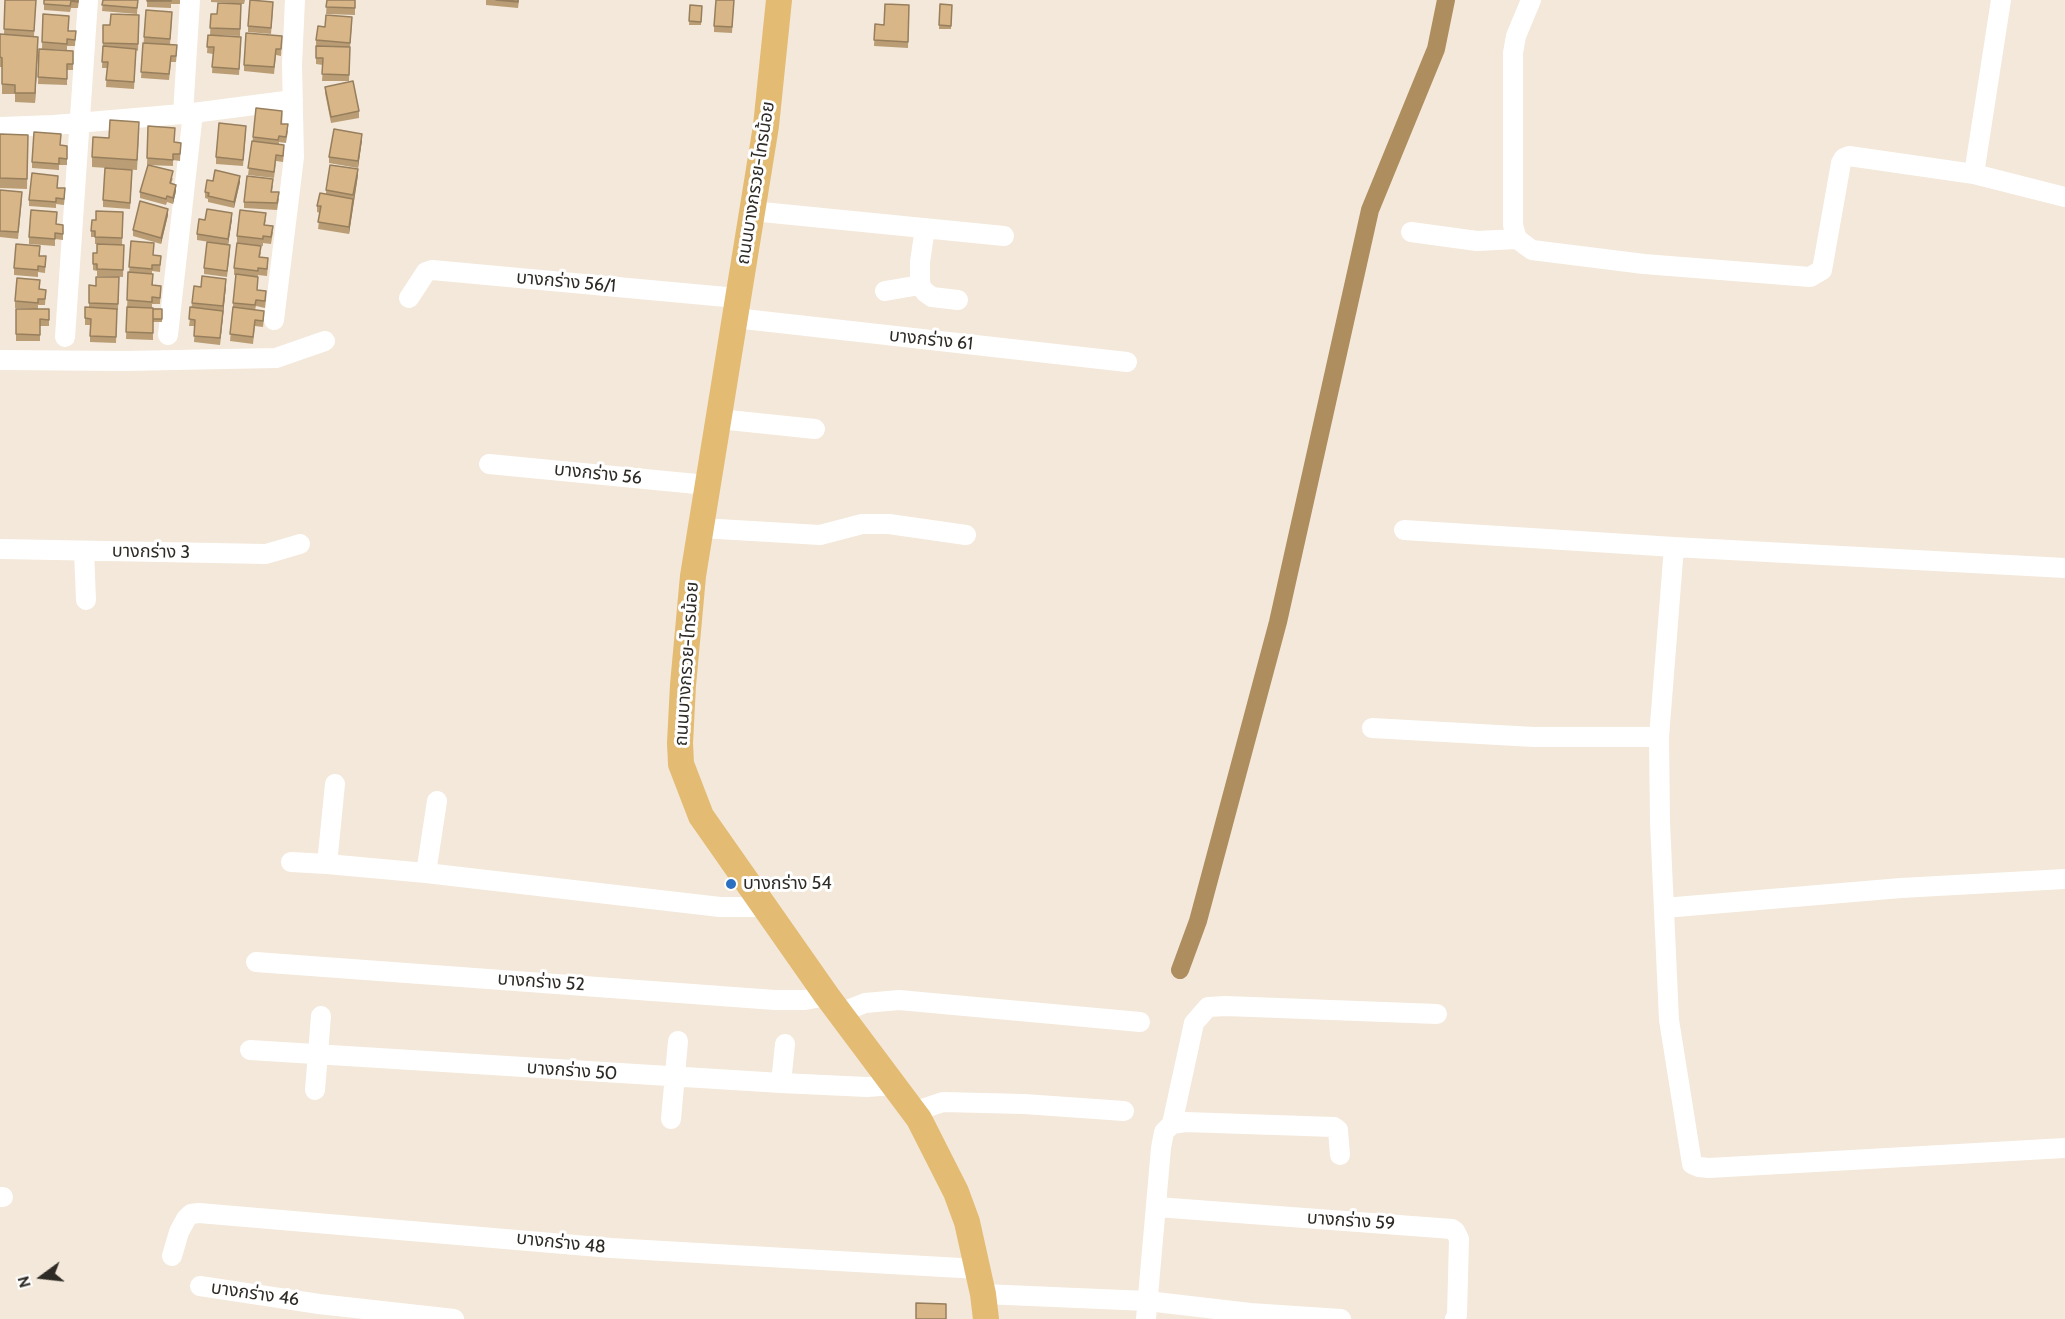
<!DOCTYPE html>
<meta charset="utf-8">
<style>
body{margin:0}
#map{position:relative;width:2065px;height:1319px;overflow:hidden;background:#f3e8d9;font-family:Cabin,sans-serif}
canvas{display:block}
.north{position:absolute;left:12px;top:1247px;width:60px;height:60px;-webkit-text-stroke:4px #fff;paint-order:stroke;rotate:255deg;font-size:16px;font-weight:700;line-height:24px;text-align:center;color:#2e2a25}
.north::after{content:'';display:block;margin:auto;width:21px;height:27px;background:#2e2a25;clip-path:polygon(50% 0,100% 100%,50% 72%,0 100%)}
</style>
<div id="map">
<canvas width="2065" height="1319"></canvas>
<div class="north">N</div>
</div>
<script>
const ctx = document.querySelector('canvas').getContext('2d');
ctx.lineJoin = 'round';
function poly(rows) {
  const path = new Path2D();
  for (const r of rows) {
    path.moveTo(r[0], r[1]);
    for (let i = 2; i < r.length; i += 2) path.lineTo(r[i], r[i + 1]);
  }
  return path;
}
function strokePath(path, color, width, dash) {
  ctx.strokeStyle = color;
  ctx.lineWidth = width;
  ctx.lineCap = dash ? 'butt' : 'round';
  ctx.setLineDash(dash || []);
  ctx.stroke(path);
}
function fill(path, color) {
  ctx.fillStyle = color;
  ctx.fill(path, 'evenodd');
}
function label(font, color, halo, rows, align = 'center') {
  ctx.font = font + ' Cabin,"Noto Sans Thai",sans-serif';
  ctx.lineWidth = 6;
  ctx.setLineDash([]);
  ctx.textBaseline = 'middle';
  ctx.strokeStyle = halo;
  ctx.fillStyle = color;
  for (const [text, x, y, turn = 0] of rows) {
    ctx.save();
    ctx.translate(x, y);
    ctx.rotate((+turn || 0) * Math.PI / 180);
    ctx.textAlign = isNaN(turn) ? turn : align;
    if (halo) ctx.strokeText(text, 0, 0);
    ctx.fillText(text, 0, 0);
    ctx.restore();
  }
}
strokePath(poly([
 [1180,970,1198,921,1278,622,1370,210,1436,49,1446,0]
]), '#ae8d5f', 18);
strokePath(poly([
 [1531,0,1516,36,1513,53,1513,225,1517,239,1532,250,1644,264,1810,277,1822,270,1841,163,1844,158,1849,156,1974,174,2065,197],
 [183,114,190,0],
 [0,127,54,125,193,113,293,100],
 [1974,174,2001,0],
 [752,211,1004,236],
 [925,228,920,262,920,285,925,292,932,297,958,300],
 [1411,232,1477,241,1517,239],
 [885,291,920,285],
 [409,298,426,272,432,270,737,298],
 [735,318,1127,362],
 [274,320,294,157,292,64,295,0],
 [168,335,193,113],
 [65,337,88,0],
 [0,360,125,361,276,358,325,341],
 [719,419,815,429],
 [489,464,707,485],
 [701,528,820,535,862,524,889,524,966,535],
 [1404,530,1674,547,2065,568],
 [1674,547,1659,737,1660,822,1669,1020,1692,1164,1699,1167,1709,1168,2065,1148],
 [0,549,266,554,300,544],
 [84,551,86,600],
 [1372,728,1534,737,1659,737],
 [335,784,327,864,426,873,720,907,763,907],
 [291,862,327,864],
 [426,873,437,801],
 [1664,908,1901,888,2065,879],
 [256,962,775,1000,805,1000,827,996],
 [840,1013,865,1003,899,1000,1140,1022],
 [250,1050,781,1083,867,1087,894,1085],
 [781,1083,785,1044],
 [315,1090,321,1016],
 [913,1112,943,1102,1024,1104,1124,1111],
 [671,1119,678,1041],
 [1172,1124,1194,1023,1208,1007,1226,1006,1437,1014],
 [0,1197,3,1197],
 [1157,1207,1452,1229,1455,1231,1459,1239,1457,1315,1455,1319],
 [172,1256,179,1232,186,1219,191,1214,199,1213,611,1248,978,1269],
 [200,1286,319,1304,454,1319],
 [983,1294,1147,1301,1250,1313,1341,1319],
 [1146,1319,1161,1148,1164,1132,1172,1124,1185,1122,1334,1127,1338,1130,1340,1155]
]), '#fff', 20);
strokePath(poly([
 [779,0,766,126,693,576,683,685,680,743,681,764,701,816,827,996,919,1119,956,1192,967,1222,983,1294,986,1319]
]), '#e3bb73', 26);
fill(poly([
 [5,0,36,0,34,36,38,46,35,103,15,102,15,94,2,94,2,67,0,67,0,34,4,34],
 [44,0,79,0,78,8,71,8,70,12,44,10],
 [103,0,138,0,137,14,102,11],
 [147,0,180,0,180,4,171,4,171,8,147,7],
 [211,0,245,0,244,4,241,4,240,36,210,35,211,14,217,14,231,3,211,2],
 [327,0,355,0,355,15,326,14],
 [486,0,519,0,518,8,486,5],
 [734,0,732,33,714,32,714,26],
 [940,4,952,5,951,29,939,29],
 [690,5,702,6,701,25,689,25],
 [909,5,908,48,874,46,875,24,884,25],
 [273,9,271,34,248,32,248,26],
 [43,14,68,31,76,31,75,46,67,46,67,50,42,49],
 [139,15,138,51,136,50,134,89,106,87,107,68,102,68,103,43,110,25],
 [172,18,170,45,177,51,176,62,171,62,169,80,141,78,144,37],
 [352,24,350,47,349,81,322,81,323,65,316,64,316,40,325,27],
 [208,35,241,44,239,75,212,73,213,54,207,53],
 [282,36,281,56,276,55,274,74,244,71,244,65],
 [39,49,73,51,73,70,67,70,67,85,38,84],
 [325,87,359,111,359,118,331,123,325,93],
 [282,118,281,124,288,131,286,143,279,142,279,144,284,151,283,162,276,161,274,178,248,175,253,137],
 [148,126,174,142,181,143,180,161,173,160,173,166,147,165],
 [139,132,137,170,92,167,92,157,109,138],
 [246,132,243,166,216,164,216,157],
 [0,134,28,135,27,189,0,188],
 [362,140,358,168,329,163,329,157],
 [60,145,67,146,67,165,59,165,59,170,32,168,32,162],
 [358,175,349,234,318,229,320,213,317,212,317,206,326,194,326,190],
 [132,176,130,209,103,207,103,200],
 [173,178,171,184,176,191,173,204,167,202,166,205,140,198,140,192],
 [213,181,240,182,234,208,208,202,208,199,205,198,205,192],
 [273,185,272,192,279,199,277,210,244,208,244,202],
 [58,188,65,194,64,205,56,204,56,208,29,206,29,200],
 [0,190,22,199,18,239,0,237],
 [123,212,122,245,95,244,95,237,91,237,91,231,96,220],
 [168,215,161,244,133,236,133,230],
 [232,219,228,245,230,251,227,277,204,274,204,268,216,243,197,240,197,234,205,220],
 [266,219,265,225,273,232,271,244,263,243,263,246,237,243,237,236],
 [57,224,63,225,63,240,55,239,55,246,29,244,29,237],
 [131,241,153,255,161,256,160,272,152,271,152,274,153,285,161,286,160,304,152,304,152,308,127,307],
 [124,245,123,277,97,276,97,271,93,270,93,253,97,253],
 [261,252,260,257,268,264,267,276,258,275,257,290,266,297,265,308,256,306,255,310,264,318,263,327,255,326,253,344,230,341,233,309,233,303,236,275,234,275,234,268],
 [39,256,46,256,45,273,38,272,38,277,14,275,14,268],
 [119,277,118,310,117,310,116,343,90,342,90,325,85,325,85,307,89,308,89,285,96,286],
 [226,286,220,345,194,342,195,326,189,326,192,303,201,287],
 [40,289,46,290,45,305,38,305,38,309,49,309,49,326,40,326,40,341,16,341,16,309,34,309,15,308,15,301],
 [127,307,162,309,162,322,153,322,153,340,126,339]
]), '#ba9d74');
fill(poly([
 [38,37,38,46,35,103,35,93],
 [362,134,362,140,358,168,358,161],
 [358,169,358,175,349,234,349,227],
 [240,176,240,182,234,208,234,202],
 [176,185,176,191,173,204,173,198],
 [168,209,168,215,161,244,161,238],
 [232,213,232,219,228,245,228,239],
 [226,279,226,286,220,345,223,306]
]), '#977f5e');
const building = poly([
 [5,0,36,0,34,31,4,29,5,0],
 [44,0,78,0,78,2,71,1,70,6,44,4,44,0],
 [103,0,138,0,137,8,102,5,103,0],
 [147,0,171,0,171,1,147,1,147,0],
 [250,0,273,2,271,28,248,26,250,0],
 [327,0,355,0,355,8,326,7,327,0],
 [496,0,518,0,518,2,496,0],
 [716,0,734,0,732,27,714,26,716,0],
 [218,3,241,4,240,29,210,28,211,14,217,14,218,3],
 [885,4,909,5,908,42,874,40,875,24,884,25,885,4],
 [940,4,952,5,951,26,939,25,940,4],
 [690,5,702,6,701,22,689,21,690,5],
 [146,10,172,12,170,39,144,37,146,10],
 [43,14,69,16,68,31,76,31,75,40,67,39,67,44,42,42,43,14],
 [111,14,139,15,138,44,103,43,103,25,110,25,111,14],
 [326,15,352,17,350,43,316,40,318,26,325,27,326,15],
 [246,33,282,36,281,49,276,49,274,67,244,65,246,33],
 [0,34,38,37,35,93,15,93,15,85,2,84,2,58,0,57,0,34],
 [208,35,241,37,239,69,212,67,214,47,207,47,208,35],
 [143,43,177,45,176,56,171,56,169,74,141,72,143,43],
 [103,46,136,49,134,82,106,80,108,62,102,62,103,46],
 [316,46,350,47,349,75,322,74,323,58,316,58,316,46],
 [39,49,73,51,73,64,67,64,67,79,38,77,39,49],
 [353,81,359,111,331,117,325,87,353,81],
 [256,108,282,111,281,124,288,124,286,137,279,136,278,140,253,137,256,108],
 [110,120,139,122,137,160,92,157,93,137,109,138,110,120],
 [219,123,246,126,243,160,216,157,219,123],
 [148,126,175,128,174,142,181,143,180,154,173,154,173,160,147,158,148,126],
 [334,129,362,134,358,161,329,157,334,129],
 [34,132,61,134,60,145,67,146,67,159,59,158,59,164,32,162,34,132],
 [0,134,28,135,27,179,0,178,0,134],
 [252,141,284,145,283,156,276,155,274,172,248,168,252,141],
 [148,165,173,171,170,183,176,185,173,198,167,196,166,199,140,192,148,165],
 [330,165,358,169,353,195,326,190,330,165],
 [105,168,132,170,130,203,103,200,105,168],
 [215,170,240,176,234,202,208,196,209,193,205,192,207,180,213,181,215,170],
 [32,173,58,176,57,188,65,188,64,199,56,198,56,202,29,200,32,173],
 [247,176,273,179,271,192,279,192,277,203,244,202,247,176],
 [0,190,22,192,18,232,0,231,0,190],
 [320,193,353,199,349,227,318,222,321,206,317,206,320,193],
 [140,201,168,209,161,238,133,230,140,201],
 [207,209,232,213,228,239,197,234,199,219,205,220,207,209],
 [31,210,57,212,56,224,63,225,63,234,55,233,55,239,29,237,31,210],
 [240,210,266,213,264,225,273,226,271,237,263,236,263,239,237,236,240,210],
 [96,211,123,212,122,238,95,237,95,231,91,231,92,220,96,220,96,211],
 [131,241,154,243,153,255,161,256,160,265,152,265,152,269,129,267,131,241],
 [207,242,230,245,227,271,204,268,207,242],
 [237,243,261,246,259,257,268,258,267,269,258,268,258,271,234,268,237,243],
 [16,244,40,246,39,256,46,256,45,267,38,266,38,270,14,268,16,244],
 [97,244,124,245,123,270,97,269,97,264,93,264,93,253,97,253,97,244],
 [128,272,153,274,152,285,161,286,160,298,152,297,152,302,127,300,128,272],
 [236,274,258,277,257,290,266,291,265,301,256,300,255,305,233,303,236,274],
 [202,276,226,279,223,306,192,303,194,286,201,287,202,276],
 [96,277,119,277,118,304,89,303,89,285,96,286,96,277],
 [17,278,40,280,39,289,46,290,45,299,38,299,38,303,15,301,17,278],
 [85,307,117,309,116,337,90,336,91,319,85,318,85,307],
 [127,307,153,308,153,333,126,332,127,307],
 [190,307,223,311,220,338,194,336,195,320,189,319,190,307],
 [233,307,264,311,263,321,255,320,253,337,230,334,233,307],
 [16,309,49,309,49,320,40,319,40,335,16,334,16,309],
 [153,309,162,309,162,319,153,319,153,309],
 [916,1303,946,1304,946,1319,916,1319,916,1303]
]);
fill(building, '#d8b687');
strokePath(building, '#977f5e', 1.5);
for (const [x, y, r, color] of [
 [731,884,6,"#2a6fc0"]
]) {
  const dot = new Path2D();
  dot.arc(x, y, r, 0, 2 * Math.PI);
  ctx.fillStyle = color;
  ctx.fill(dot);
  strokePath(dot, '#fff', 2);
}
label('18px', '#2e2a25', '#fff', [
 ["ถนนบางกรวย-ไทรน้อย",756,183,-81],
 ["บางกร่าง 56/1",566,282,5],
 ["บางกร่าง 61",931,340,6],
 ["บางกร่าง 56",598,474,6],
 ["บางกร่าง 3",151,552,1],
 ["ถนนบางกรวย-ไทรน้อย",687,664,-86],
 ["บางกร่าง 52",541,982,4],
 ["บางกร่าง 50",572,1071,4],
 ["บางกร่าง 59",1351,1221,4],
 ["บางกร่าง 48",561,1243,6],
 ["บางกร่าง 46",255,1294,8]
]);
label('18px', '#2e2a25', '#fff', [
 ["บางกร่าง 54",743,884]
], 'left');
</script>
